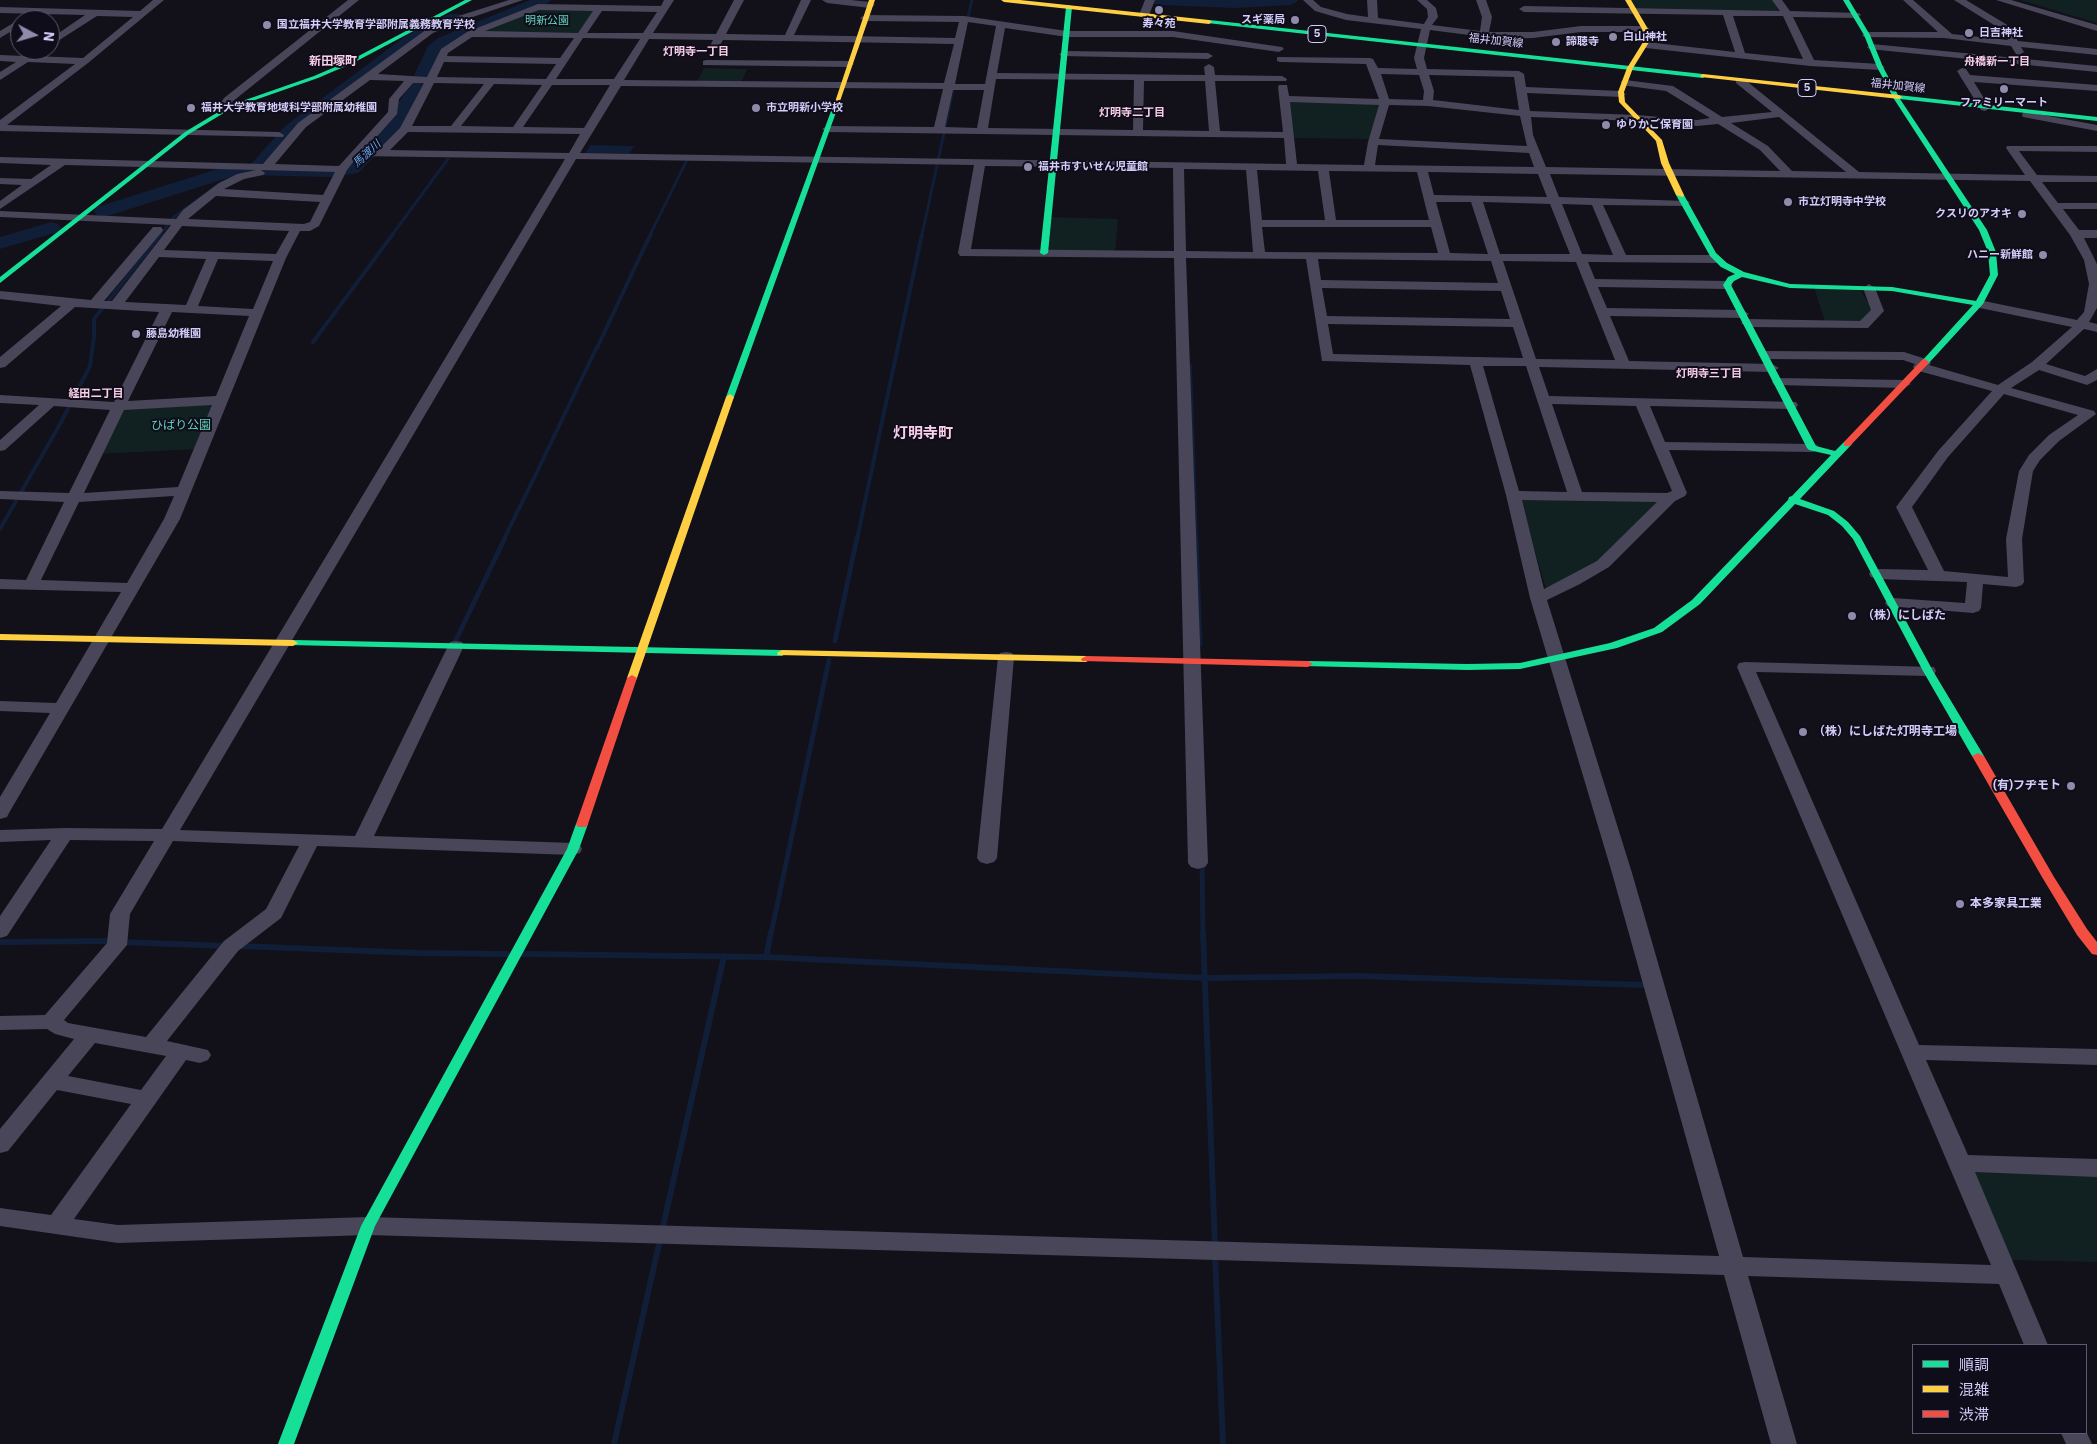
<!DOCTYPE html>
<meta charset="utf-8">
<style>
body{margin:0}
#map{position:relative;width:2097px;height:1444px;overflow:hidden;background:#121018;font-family:"IBM Plex Sans","Noto Sans JP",sans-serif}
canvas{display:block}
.legend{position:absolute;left:1912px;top:1344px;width:175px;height:90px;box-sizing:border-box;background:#100d1b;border:1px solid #5e5a74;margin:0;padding:6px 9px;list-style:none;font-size:15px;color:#d4cdf9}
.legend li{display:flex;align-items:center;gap:10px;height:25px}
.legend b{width:25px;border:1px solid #5e5a74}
.north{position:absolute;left:10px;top:10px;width:50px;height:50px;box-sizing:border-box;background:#100d1b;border:1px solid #5e5a74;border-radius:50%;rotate:96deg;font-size:14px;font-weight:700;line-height:20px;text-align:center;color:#d4cdf9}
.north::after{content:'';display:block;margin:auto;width:18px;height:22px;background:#908baa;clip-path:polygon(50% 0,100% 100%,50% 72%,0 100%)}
</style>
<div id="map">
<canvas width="2097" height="1444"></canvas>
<ul class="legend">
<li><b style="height:6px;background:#16e098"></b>順調</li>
<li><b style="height:6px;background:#ffcf43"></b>混雑</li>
<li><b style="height:6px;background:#f24e42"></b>渋滞</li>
</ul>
<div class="north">N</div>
</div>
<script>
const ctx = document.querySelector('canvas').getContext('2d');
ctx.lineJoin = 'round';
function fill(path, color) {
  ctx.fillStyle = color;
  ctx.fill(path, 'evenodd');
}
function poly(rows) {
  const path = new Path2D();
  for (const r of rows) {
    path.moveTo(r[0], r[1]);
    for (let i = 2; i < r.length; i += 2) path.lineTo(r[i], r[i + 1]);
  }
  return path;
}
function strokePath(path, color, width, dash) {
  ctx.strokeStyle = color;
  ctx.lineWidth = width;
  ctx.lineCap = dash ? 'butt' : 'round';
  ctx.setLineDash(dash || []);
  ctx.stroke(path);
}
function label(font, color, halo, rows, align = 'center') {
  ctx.font = font + ' "IBM Plex Sans","Noto Sans JP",sans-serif';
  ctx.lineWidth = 4;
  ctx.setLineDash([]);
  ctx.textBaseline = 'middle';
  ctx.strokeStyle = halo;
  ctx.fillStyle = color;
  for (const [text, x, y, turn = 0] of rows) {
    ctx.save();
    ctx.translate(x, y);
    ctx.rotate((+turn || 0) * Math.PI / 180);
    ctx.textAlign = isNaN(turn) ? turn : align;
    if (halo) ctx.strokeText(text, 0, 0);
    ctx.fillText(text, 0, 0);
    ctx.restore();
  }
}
fill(poly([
 [1629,0,1774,0,1787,14,1637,11],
 [2020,0,2097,0,2097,23],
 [538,7,599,8,580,35,470,34],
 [704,68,747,69,741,83,696,83],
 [1285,99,1382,101,1373,139,1289,138],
 [1048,217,1118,219,1115,254,1044,253],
 [1814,287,1861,291,1873,310,1863,325,1825,322],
 [221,400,200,449,95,454,118,406],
 [1519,495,1663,498,1603,564,1547,593],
 [1960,1163,2097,1168,2097,1262,2009,1260]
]), '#112122');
fill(poly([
 [590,145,634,146,630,153,585,153]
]), '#111e38');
strokePath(poly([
 [967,22,972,0],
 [945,128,954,85],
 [237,175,249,169],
 [160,235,174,217,218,185],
 [392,235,448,159],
 [650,235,688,158],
 [922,235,944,133]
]), '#111e38', 3);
strokePath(poly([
 [644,248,651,234],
 [313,342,393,234],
 [597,348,643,250],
 [1190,365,1196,539],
 [535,476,596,349],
 [0,529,59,426,90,366,94,337,94,319,161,234],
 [504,539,534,478],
 [857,539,922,234]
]), '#111e38', 4);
strokePath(poly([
 [1196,538,1200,644],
 [835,641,857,538],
 [454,644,505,538],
 [1202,862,1203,934],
 [771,934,829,660]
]), '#111e38', 5);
strokePath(poly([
 [1203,932,1215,1246],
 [0,942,112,941],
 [121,942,227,946],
 [238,946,418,953,507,954],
 [523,954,766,957,1203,978,1358,976,1644,985],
 [766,957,771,932],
 [1215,1255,1223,1444],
 [614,1444,724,956]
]), '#111e38', 6);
fill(poly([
 [530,0,551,0,548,3,450,44,441,51,425,86,397,134,358,173,330,177,237,175,111,215,104,217,97,215,94,211,97,207,230,165,251,164,285,126,403,38,423,25,450,14,460,14,463,17,460,20,435,31,415,44,297,134,270,165,330,167,346,164,381,131,409,86,428,46,438,38,530,0],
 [1149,0,1298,0,1295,3,1290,5,1235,8,1157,5,1152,3,1149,0],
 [51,222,58,224,61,228,58,232,0,249,0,237,51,222]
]), '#111e38');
fill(poly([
 [153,0,164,0,88,63,7,125,279,132,284,135,283,137,0,131,0,120,75,64,28,62,0,80,0,72,16,62,0,61,0,55,24,56,29,54,33,56,83,58,133,17,97,16,50,46,50,39,85,15,0,13,0,7,140,11,153,0],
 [348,0,359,0,232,102,235,107,234,109,226,109,222,105,221,103,224,98,348,0],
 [509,0,523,0,455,23,433,33,378,74,427,77,441,49,467,32,538,4,661,6,664,0,674,0,653,33,716,34,734,0,744,0,726,34,785,35,801,0,811,0,794,35,955,38,959,22,865,21,860,18,865,15,964,16,1067,31,1173,31,1282,47,1284,49,1279,52,1173,37,1067,37,1005,28,997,73,1205,75,1204,67,1209,64,1214,67,1215,75,1282,76,1287,79,1286,81,1215,81,1220,131,1283,132,1278,87,1279,85,1287,85,1289,96,1379,99,1366,64,1280,62,1277,61,1277,57,1370,58,1373,59,1378,68,1417,69,1414,58,1421,29,1346,20,1315,11,1303,0,1313,0,1321,7,1347,14,1368,17,1367,0,1377,0,1378,18,1424,24,1428,17,1427,9,1417,0,1427,0,1436,8,1438,17,1432,25,1480,31,1482,17,1476,0,1486,0,1492,17,1489,32,1533,32,1581,26,1645,26,1650,29,1645,32,1581,32,1533,38,1500,39,1430,30,1424,58,1427,69,1519,71,1524,74,1526,87,1621,91,1626,94,1621,97,1527,93,1530,111,1637,115,1697,120,1710,118,1666,91,1621,85,1621,81,1625,80,1673,86,1722,117,1772,112,1736,83,1736,79,1740,78,1744,79,1859,172,2025,175,2006,148,2007,146,2097,146,2097,152,2019,151,2037,175,2097,176,2097,182,2042,182,2058,203,2097,203,2097,209,2063,209,2079,230,2097,230,2097,238,2084,238,2097,264,2097,308,2089,322,2097,324,2097,332,2084,329,2046,364,2085,376,2097,369,2097,380,2087,385,2039,370,2011,388,2094,411,2096,414,2059,441,2040,460,2033,471,2022,539,2024,582,2022,585,2016,587,1983,584,1981,608,1979,611,1973,613,1887,606,1885,603,1887,600,1893,598,1965,603,1967,582,1877,579,1871,577,1869,574,1871,571,1877,569,1928,570,1896,507,1938,451,1992,391,1915,370,1913,367,1915,364,1903,360,1765,359,1758,355,1765,351,1904,352,1929,360,1931,363,1929,365,1998,385,2032,362,2072,327,1975,307,1973,304,1975,301,1979,300,2077,320,2084,312,2089,284,2084,260,2070,235,2030,181,1550,174,1559,197,1688,201,1690,203,1684,206,1603,205,1626,255,1716,255,1722,259,1716,263,1588,262,1595,279,1727,281,1733,285,1727,289,1598,287,1607,308,1743,310,1749,314,1743,318,1610,316,1629,361,1772,364,1779,368,1772,372,1539,367,1549,396,1796,402,1798,405,1796,408,1791,409,1650,406,1665,442,1812,444,1817,445,1819,448,1817,451,1812,452,1669,450,1687,493,1685,496,1675,501,1609,567,1580,584,1547,600,1632,873,1743,1257,1991,1265,1737,667,1739,663,1745,662,1934,667,1936,671,1934,675,1928,676,1756,672,1919,1045,2097,1049,2097,1065,1926,1060,1968,1155,2097,1159,2097,1177,1975,1172,2048,1345,2024,1345,1999,1284,1748,1276,1797,1444,1771,1444,1724,1275,368,1235,118,1243,0,1226,0,1208,51,1215,131,1104,57,1090,8,1151,0,1153,0,1129,74,1039,55,1034,47,1029,0,1030,0,1016,45,1015,107,943,110,914,154,841,70,840,7,936,0,938,0,916,51,840,0,842,0,830,65,828,162,829,565,159,358,156,347,170,319,226,310,231,300,231,286,258,180,519,9,813,7,817,0,819,0,797,50,713,0,711,0,701,56,703,121,592,0,589,0,579,26,580,64,502,0,499,0,491,69,493,110,410,54,406,5,450,0,451,0,440,39,405,0,403,0,395,114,402,159,312,75,307,5,367,0,368,0,357,61,306,0,299,0,291,91,300,153,227,161,227,163,230,161,233,104,301,112,301,171,225,0,217,0,211,176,219,183,210,219,183,237,174,256,170,65,165,0,209,0,201,22,185,0,184,0,178,31,179,51,165,0,163,0,157,263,164,298,123,427,29,449,19,509,0],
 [539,10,593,11,578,33,485,31,539,10],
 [602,11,657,12,643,33,587,33,602,11],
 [968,22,996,26,985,84,955,84,968,22],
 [472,37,574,38,560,58,447,56,448,53,472,37],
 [583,38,640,39,614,79,556,79,583,38],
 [649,39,713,40,710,46,715,49,718,48,723,40,954,44,944,83,624,80,649,39],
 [444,62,556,64,546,79,437,77,444,62],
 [1381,74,1419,75,1424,91,1423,100,1389,99,1381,74],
 [1429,75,1514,77,1519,110,1433,100,1434,91,1429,75],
 [996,79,1134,80,1133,130,988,128,996,79],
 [370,80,404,81,389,99,388,112,339,166,275,164,306,127,370,80],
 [1144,81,1205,81,1209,131,1143,130,1144,81],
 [413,83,424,83,400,128,378,150,365,150,397,114,399,99,413,83],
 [434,83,484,84,451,126,412,126,434,83],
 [494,84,542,85,513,127,461,126,494,84],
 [552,85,610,85,584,128,523,127,552,85],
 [621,86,943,89,934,127,827,126,822,129,827,132,1284,138,1286,164,580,153,621,86],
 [953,90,984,90,977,128,945,127,953,90],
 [1290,102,1379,105,1368,142,1364,165,1297,164,1290,102],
 [1389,105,1428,106,1520,116,1527,146,1379,139,1389,105],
 [1531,117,1637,121,1697,126,1718,124,1760,150,1780,171,1546,167,1533,135,1531,117],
 [1779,117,1846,172,1792,171,1768,146,1731,123,1779,117],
 [408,132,580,134,569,153,390,150,408,132],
 [1378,145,1529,153,1534,167,1375,165,1378,145],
 [576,159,974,165,958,253,960,256,1174,258,1188,863,1191,867,1198,869,1205,867,1208,863,1186,258,1306,259,1322,361,1470,365,1506,495,1530,598,1612,873,1719,1256,368,1217,118,1225,74,1219,186,1060,200,1063,208,1060,211,1055,208,1050,167,1041,238,951,281,918,317,846,573,855,580,853,582,849,580,845,573,843,374,836,464,646,462,642,456,641,450,642,448,646,355,836,180,830,576,159],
 [985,166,1173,168,1174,251,971,249,985,166],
 [1184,169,1246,170,1253,252,1186,251,1184,169],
 [261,170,335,172,323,195,224,189,244,179,263,175,265,173,261,170],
 [1257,170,1318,171,1325,220,1262,220,1257,170],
 [1329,171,1417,172,1429,220,1336,220,1329,171],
 [1428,172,1538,174,1547,197,1434,195,1428,172],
 [216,196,320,202,310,222,304,224,188,219,216,196],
 [1436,202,1471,202,1488,254,1450,253,1436,202],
 [1483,202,1550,204,1570,254,1500,254,1483,202],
 [1562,204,1592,205,1613,255,1582,254,1562,204],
 [182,226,289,231,276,254,164,250,182,226],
 [1262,227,1431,227,1438,253,1265,252,1262,227],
 [159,257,206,259,186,305,125,302,159,257],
 [218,259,273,261,253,309,198,306,218,259],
 [1318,259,1491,261,1498,283,1321,280,1318,259],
 [1503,261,1576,262,1615,360,1536,359,1503,261],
 [1322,288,1501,291,1510,319,1327,316,1322,288],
 [172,312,249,316,216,396,128,401,172,312],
 [1328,324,1513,327,1523,358,1333,354,1328,324],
 [1483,366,1526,366,1567,492,1519,491,1483,366],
 [2004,394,2078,415,2049,435,2029,455,2019,471,2006,539,2008,577,1944,571,1912,507,1948,457,2004,394],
 [1552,404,1636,406,1672,491,1667,493,1582,492,1552,404],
 [212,405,178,487,84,493,124,410,212,405],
 [174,496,164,519,127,583,41,580,79,502,174,496],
 [1522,500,1657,502,1597,561,1544,589,1522,500],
 [173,841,299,846,266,909,224,941,146,1037,68,1023,64,1020,127,945,130,914,173,841],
 [95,1043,166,1056,141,1090,68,1076,95,1043],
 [822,0,851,0,870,2,875,5,870,8,827,3,822,0],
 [1145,0,1155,0,1149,15,1144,18,1139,15,1145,0],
 [1772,0,1782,0,1790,11,1859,13,1861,15,1856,18,1793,17,1814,60,1880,64,1885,67,1880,70,1810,66,1646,48,1641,45,1646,42,1735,52,1723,15,1524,12,1519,9,1524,6,1780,11,1772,0],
 [1733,16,1783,16,1803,59,1745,53,1733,16],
 [1903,0,1913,0,1952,34,2008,40,2002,30,1954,0,1966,0,2009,26,2018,41,2097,49,2097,55,2021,47,2024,52,2019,55,2016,54,2011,46,1944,38,1864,37,1862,35,1867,32,1938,32,1903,0],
 [1996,0,2011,0,2097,25,2097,31,1996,0],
 [20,19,23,20,20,20,20,26,0,38,0,31,20,19],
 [1872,44,2097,66,2097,72,1869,49,1867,47,1872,44],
 [1064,51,1208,53,1213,56,1208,59,1061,56,1059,54,1064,51],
 [706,60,849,61,854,64,849,67,703,65,703,61,706,60],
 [1962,68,1966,69,1970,75,2097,85,2097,91,1974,82,1990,108,1985,111,1981,110,1957,71,1962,68],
 [2027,112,2097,125,2097,131,2023,117,2022,115,2023,113,2027,112],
 [1869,284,1875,288,1884,311,1868,328,1747,327,1741,323,1747,319,1860,321,1871,310,1863,288,1869,284],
 [1779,378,1904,380,1911,384,1904,388,1774,385,1772,382,1774,379,1779,378],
 [1006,652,1012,653,1014,657,997,858,994,862,987,864,980,862,977,858,998,657,1000,653,1006,652],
 [2086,1431,2092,1444,2066,1444,2061,1433,2086,1433,2086,1431]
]), '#484658');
fill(poly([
 [465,0,472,0,353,63,318,78,232,108,189,134,0,283,0,277,185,132,228,106,314,76,349,61,465,0],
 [1843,0,1849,0,1870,35,1883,67,1898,95,2097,117,2097,121,1900,99,1987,230,1996,252,1998,275,1983,304,1928,364,1925,365,1921,362,1973,305,1892,291,1790,288,1742,277,1734,281,1731,285,1816,446,1835,451,1844,442,1847,441,1852,444,1800,499,1834,511,1848,522,1860,536,1933,671,1984,756,1982,758,1974,758,1972,756,1923,671,1853,539,1842,526,1828,515,1795,504,1700,604,1662,632,1617,648,1520,669,1467,670,1304,666,1303,664,1308,661,1467,664,1520,663,1610,643,1654,628,1692,600,1788,500,1789,497,1792,496,1831,455,1809,450,1807,448,1723,285,1728,277,1735,274,1721,267,1710,256,1676,195,1677,193,1684,195,1716,253,1727,263,1744,272,1790,284,1892,287,1976,301,1990,275,1988,252,1979,230,1894,99,1877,67,1864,35,1843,0],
 [1069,5,1072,7,1048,253,1044,255,1040,253,1066,7,1069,5],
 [1209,20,1703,74,1706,76,1703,78,1207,23,1207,21,1209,20],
 [834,103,839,104,734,397,733,399,727,399,726,397,834,103],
 [293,640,782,650,787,653,782,656,289,645,288,643,293,640],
 [582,820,588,824,579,849,375,1226,294,1444,278,1444,361,1226,567,849,576,824,582,820]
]), '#16e098');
fill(poly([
 [869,0,875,0,839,104,834,105,869,0],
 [1001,0,1020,0,1209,20,1212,22,1209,24,1004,2,1001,0],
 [1625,0,1631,0,1648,29,1651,39,1633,68,1624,92,1625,102,1662,140,1669,163,1684,195,1683,197,1676,195,1661,163,1656,141,1619,102,1618,92,1627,68,1645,39,1642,29,1625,0],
 [1703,74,1899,95,1902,97,1899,99,1701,77,1700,76,1703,74],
 [730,394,734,397,637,678,636,680,628,680,627,678,726,397,730,394],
 [0,634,293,640,298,643,293,646,0,640,0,634],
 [782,650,1086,656,1091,659,1086,662,778,655,777,653,782,650]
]), '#ffcf43');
fill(poly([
 [1925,359,1929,362,1928,364,1850,446,1844,446,1844,442,1922,360,1925,359],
 [1086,656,1308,661,1313,664,1308,667,1082,661,1081,659,1086,656],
 [632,675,637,678,588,824,586,827,578,827,576,824,627,678,632,675],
 [1978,753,1984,756,2054,877,2087,929,2097,942,2097,955,2092,954,2077,935,2042,877,1972,756,1978,753]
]), '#f24e42');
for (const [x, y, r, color] of [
 [1159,10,5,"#908baa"],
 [1295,20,5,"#908baa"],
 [267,25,5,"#908baa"],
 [1969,33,5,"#908baa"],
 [1613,37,5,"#908baa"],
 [1556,42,5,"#908baa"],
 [2004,89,5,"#908baa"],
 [191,108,5,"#908baa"],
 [756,108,5,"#908baa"],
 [1606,125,5,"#908baa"],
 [1028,167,5,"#908baa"],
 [1788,202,5,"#908baa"],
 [2022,214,5,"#908baa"],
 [2043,255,5,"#908baa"],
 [136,334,5,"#908baa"],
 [1852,616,5,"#908baa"],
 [1803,732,5,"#908baa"],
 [2071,786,5,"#908baa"],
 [1960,904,5,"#908baa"]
]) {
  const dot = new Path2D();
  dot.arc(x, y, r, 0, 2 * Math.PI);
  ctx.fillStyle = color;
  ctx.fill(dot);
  strokePath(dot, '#100d1b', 2);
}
label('bold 11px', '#d4cdf9', '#100d1b', [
 ["スギ薬局",1285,20,"right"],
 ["寿々苑",1159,24,"center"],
 ["国立福井大学教育学部附属義務教育学校",277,25],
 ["日吉神社",1979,33],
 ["白山神社",1623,37],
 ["諦聴寺",1566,42],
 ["ファミリーマート",2004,103,"center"],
 ["福井大学教育地域科学部附属幼稚園",201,108],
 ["市立明新小学校",766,108],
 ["ゆりかご保育園",1616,125],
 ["福井市すいせん児童館",1038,167],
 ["市立灯明寺中学校",1798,202],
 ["クスリのアオキ",2012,214,"right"],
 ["ハニー新鮮館",2033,255,"right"],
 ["藤島幼稚園",146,334]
], 'left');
label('11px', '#62d0ba', '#100d1b', [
 ["明新公園",547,21]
]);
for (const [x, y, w] of [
 [1317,34,18],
 [1807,88,18]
]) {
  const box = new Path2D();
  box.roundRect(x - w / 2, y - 8.5, w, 17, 4);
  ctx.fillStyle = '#100d1b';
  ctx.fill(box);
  strokePath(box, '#d4cdf9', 1);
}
label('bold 11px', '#d4cdf9', null, [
 ["5",1317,34],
 ["5",1807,88]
]);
label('11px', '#d4cdf9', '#100d1b', [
 ["福井加賀線",1496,41,6],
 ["福井加賀線",1898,86,6]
]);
label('bold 11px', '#f9cfe8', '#100d1b', [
 ["灯明寺一丁目",696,52],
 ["舟橋新一丁目",1997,62],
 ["灯明寺二丁目",1132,113],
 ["灯明寺三丁目",1709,374],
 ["経田二丁目",96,394]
]);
label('italic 11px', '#67a8ee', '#100d1b', [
 ["馬渡川",367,154,-43]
]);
label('bold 12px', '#f9cfe8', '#100d1b', [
 ["新田塚町",333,62]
]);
label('12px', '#62d0ba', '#100d1b', [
 ["ひばり公園",181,426]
]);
label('bold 12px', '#d4cdf9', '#100d1b', [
 ["（株）にしばた",1862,616],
 ["（株）にしばた灯明寺工場",1813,732],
 ["(有)フヂモト",2061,786,"right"],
 ["本多家具工業",1970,904]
], 'left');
label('bold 15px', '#f9cfe8', '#100d1b', [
 ["灯明寺町",923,434]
]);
</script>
